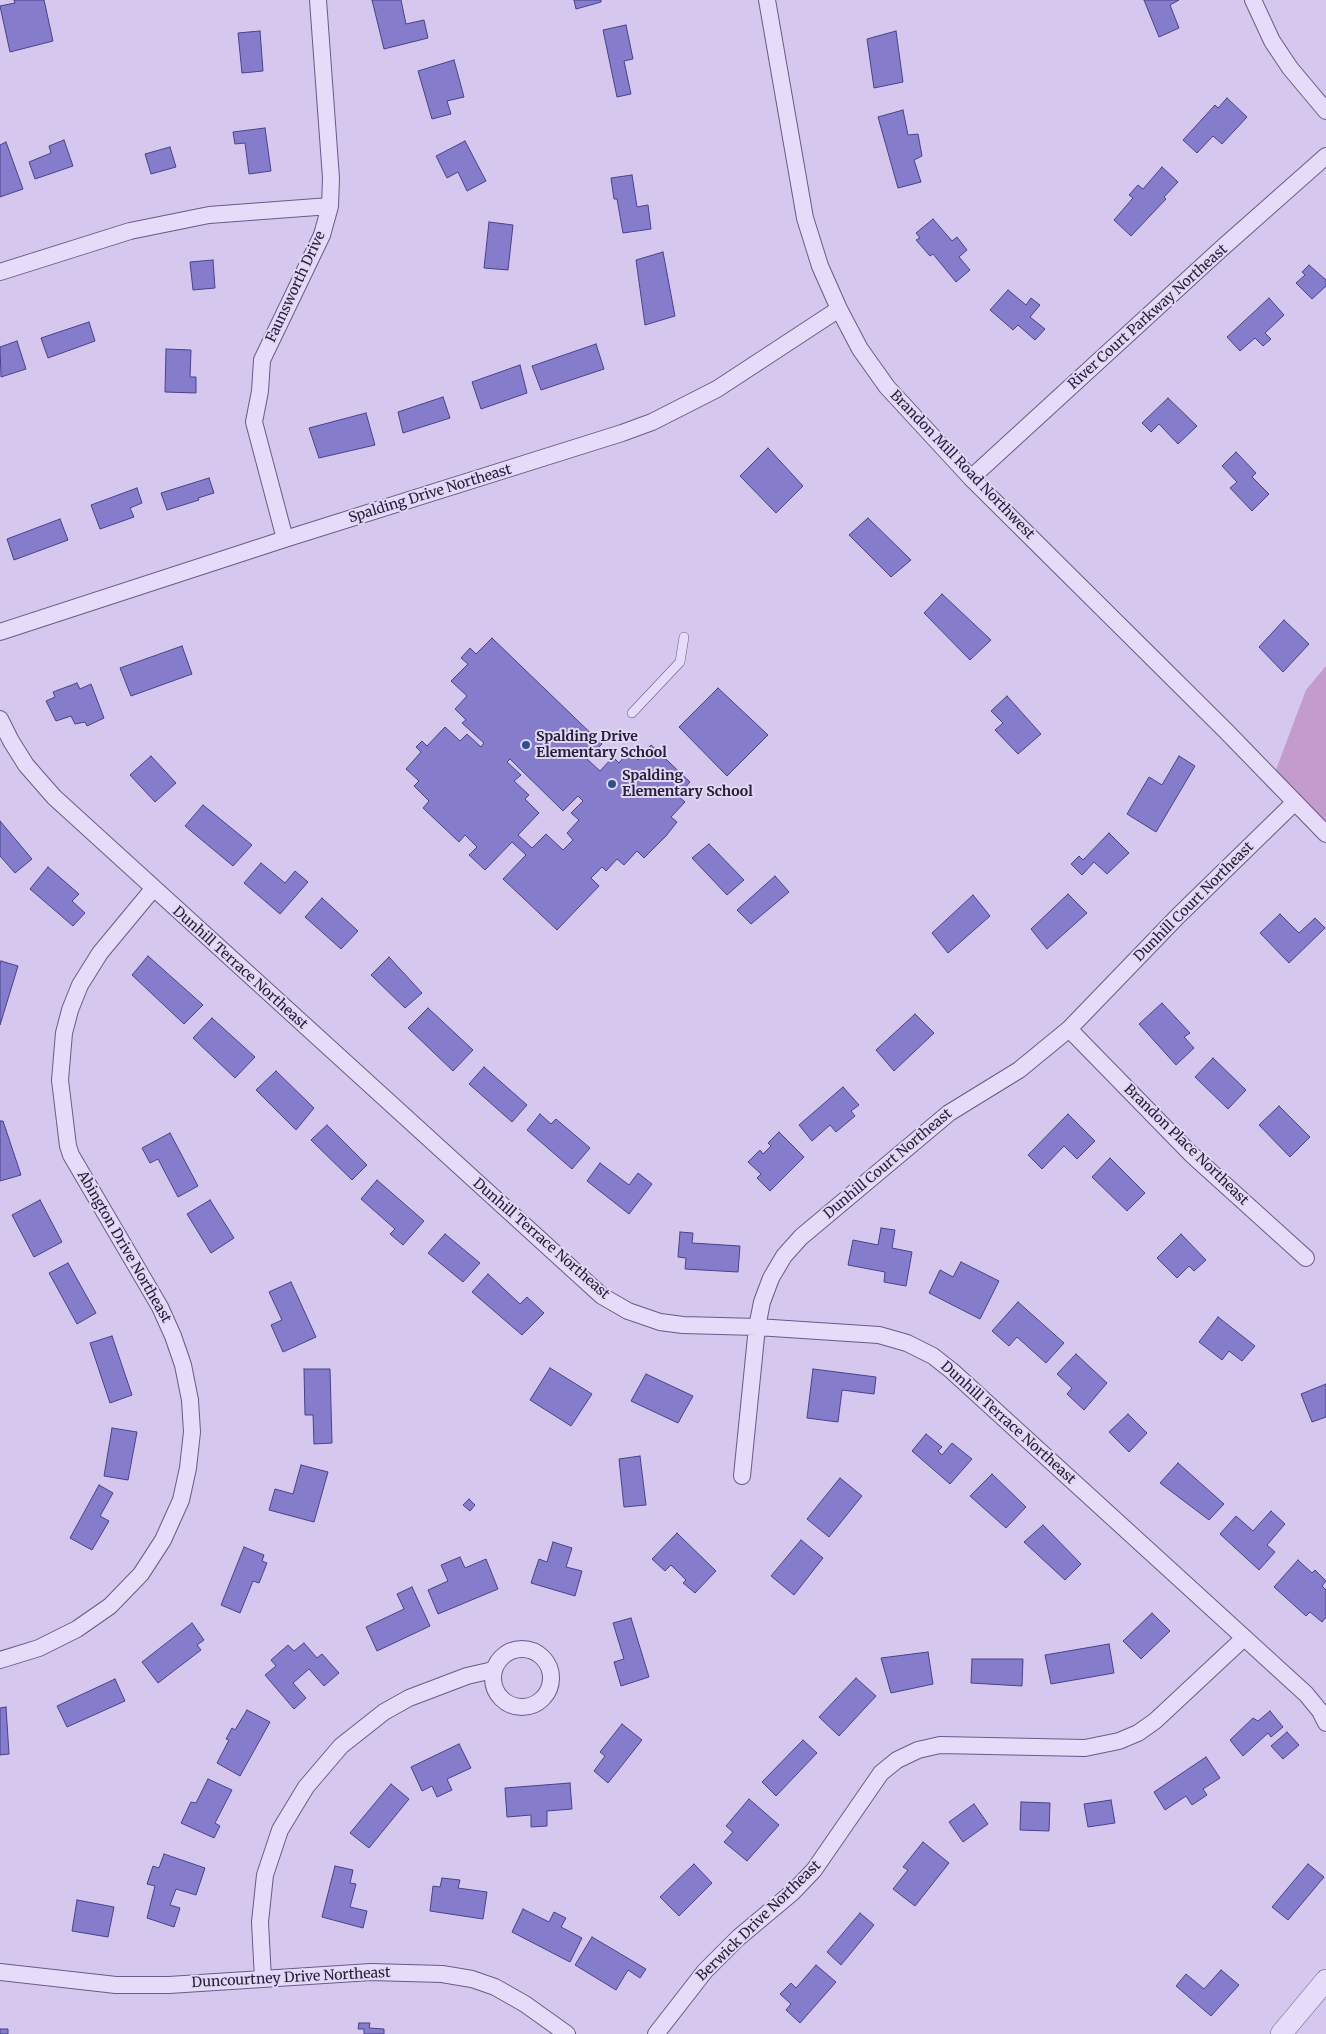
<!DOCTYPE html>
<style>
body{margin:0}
canvas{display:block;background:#d6c7ee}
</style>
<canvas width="1326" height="2034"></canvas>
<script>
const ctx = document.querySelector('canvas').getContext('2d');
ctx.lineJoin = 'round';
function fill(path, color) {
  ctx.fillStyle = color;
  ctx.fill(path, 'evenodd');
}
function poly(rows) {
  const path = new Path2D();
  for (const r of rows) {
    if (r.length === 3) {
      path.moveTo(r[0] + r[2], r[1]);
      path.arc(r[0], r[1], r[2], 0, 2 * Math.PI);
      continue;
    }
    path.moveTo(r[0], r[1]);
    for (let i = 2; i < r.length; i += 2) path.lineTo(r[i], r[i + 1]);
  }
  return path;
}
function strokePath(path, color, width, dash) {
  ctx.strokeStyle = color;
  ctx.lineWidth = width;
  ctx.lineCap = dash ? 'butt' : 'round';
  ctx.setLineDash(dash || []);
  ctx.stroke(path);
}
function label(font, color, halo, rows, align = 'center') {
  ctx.font = font + ' Merriweather,serif';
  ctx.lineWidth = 4;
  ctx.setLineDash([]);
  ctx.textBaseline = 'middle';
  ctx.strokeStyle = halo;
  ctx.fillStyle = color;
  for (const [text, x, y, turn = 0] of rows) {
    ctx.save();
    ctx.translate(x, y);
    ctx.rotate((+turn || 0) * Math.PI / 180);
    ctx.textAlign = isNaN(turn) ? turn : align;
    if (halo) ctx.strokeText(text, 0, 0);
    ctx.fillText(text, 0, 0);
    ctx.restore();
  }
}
fill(poly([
 [1326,666,1326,828,1274,775,1306,690]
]), '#c39bcd');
const building = poly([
 [14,0,44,0,53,41,10,52,0,6,15,3,14,0],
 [372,0,401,0,406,24,424,20,428,38,384,49,372,0],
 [574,0,601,0,601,2,576,9,574,0],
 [1144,0,1179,0,1170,5,1179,28,1159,37,1144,0],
 [626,25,633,59,624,61,631,94,617,97,603,30,626,25],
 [260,31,263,71,242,73,238,33,260,31],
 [896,31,903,82,874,88,867,39,896,31],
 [454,60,464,97,447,101,451,114,432,119,418,71,454,60],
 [1227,98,1247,117,1222,144,1213,136,1197,153,1183,140,1215,105,1218,108,1227,98],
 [903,110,908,135,918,134,922,156,914,160,921,182,898,188,878,117,903,110],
 [265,128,271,171,249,174,245,143,235,144,233,132,265,128],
 [64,140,73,166,35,179,29,162,51,153,49,146,64,140],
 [465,141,486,181,467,191,458,172,447,178,436,156,465,141],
 [6,142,23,189,0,197,0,145,6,142],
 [170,147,176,167,151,174,145,154,170,147],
 [1162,167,1178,182,1164,197,1166,199,1131,236,1114,220,1133,198,1129,195,1138,185,1143,189,1162,167],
 [632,175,637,207,648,205,651,229,623,233,617,199,614,199,611,178,632,175],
 [933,219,952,241,957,237,967,250,959,257,970,270,956,282,933,254,930,256,916,240,920,238,916,233,933,219],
 [489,222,513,225,508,270,484,268,489,222],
 [663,252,675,316,645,325,636,260,663,252],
 [213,260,215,288,193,290,190,262,213,260],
 [1309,265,1326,280,1326,286,1312,299,1296,283,1305,275,1302,272,1309,265],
 [1008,290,1026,305,1031,298,1040,305,1030,317,1045,329,1035,340,1018,325,1013,330,990,310,1008,290],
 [1269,298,1284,315,1265,333,1271,339,1263,346,1255,338,1240,351,1227,337,1269,298],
 [89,322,95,341,48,358,41,338,89,322],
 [17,341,26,369,1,377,0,347,17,341],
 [596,344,604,369,541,390,532,366,596,344],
 [166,349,191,350,190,377,196,377,196,393,165,392,166,349],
 [520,365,527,393,481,409,472,382,520,365],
 [443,397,450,418,403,433,398,412,443,397],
 [1168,398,1197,426,1178,444,1159,424,1151,432,1142,423,1168,398],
 [366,413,375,445,319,458,309,428,366,413],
 [768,448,803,486,776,513,740,476,768,448],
 [1236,452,1256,473,1252,477,1269,494,1252,511,1230,488,1237,482,1222,466,1236,452],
 [209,478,214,493,198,498,199,500,167,510,161,493,209,478],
 [137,488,142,503,130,508,134,517,100,529,91,505,137,488],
 [868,518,911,560,891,577,849,535,868,518],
 [60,519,68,540,14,560,7,539,60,519],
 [942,594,991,640,970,660,924,613,942,594],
 [1284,620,1309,644,1283,672,1259,647,1284,620],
 [492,638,602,744,587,759,600,771,613,757,619,763,629,751,638,760,651,745,690,782,678,796,685,802,671,817,677,822,666,836,644,858,637,851,624,865,617,859,606,871,602,867,591,878,599,886,557,930,503,879,526,855,512,842,485,870,469,855,477,847,465,835,459,842,423,808,429,801,414,786,419,781,406,769,421,752,416,747,422,741,427,746,445,727,460,741,467,734,481,747,484,743,462,723,466,720,455,709,467,696,451,681,468,664,461,658,470,648,476,654,492,638],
 [510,759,563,811,578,796,583,801,571,813,579,820,567,833,573,840,563,850,546,834,532,848,518,835,539,813,525,799,529,795,514,781,521,775,507,762,510,759],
 [182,646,192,674,131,696,120,668,182,646],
 [77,683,80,689,91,684,104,718,87,726,85,722,75,724,71,716,56,721,46,701,55,697,53,692,77,683],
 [718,688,768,735,727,776,679,727,718,688],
 [1007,696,1041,734,1018,754,995,730,1003,723,991,711,1007,696],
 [151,756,176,783,155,802,130,775,151,756],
 [1179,756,1195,766,1156,832,1127,814,1149,777,1162,785,1179,756],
 [203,805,252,845,233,866,185,826,203,805],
 [0,821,32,859,15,873,0,856,0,821],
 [1109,833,1129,853,1107,874,1094,862,1082,875,1071,864,1079,856,1083,860,1109,833],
 [709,844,744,880,727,895,692,858,709,844],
 [261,863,285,883,295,871,308,882,280,914,244,883,261,863],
 [48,867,79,894,72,901,85,913,73,926,30,889,48,867],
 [775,876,789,892,751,924,737,910,775,876],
 [1068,894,1087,913,1047,949,1031,929,1068,894],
 [973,895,990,916,948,953,932,933,973,895],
 [322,898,358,931,341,949,305,917,322,898],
 [1280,914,1299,933,1315,918,1325,928,1289,963,1260,933,1280,914],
 [148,956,203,1005,184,1024,132,975,148,956],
 [389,957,422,993,405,1008,371,975,389,957],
 [1,961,18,966,0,1025,0,964,1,961],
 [1162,1003,1190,1033,1184,1037,1194,1048,1176,1065,1139,1024,1162,1003],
 [428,1008,473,1050,453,1071,408,1028,428,1008],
 [915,1014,934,1033,894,1071,876,1050,915,1014],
 [212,1018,255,1057,235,1078,193,1038,212,1018],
 [1213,1058,1246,1090,1228,1109,1195,1077,1213,1058],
 [484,1067,527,1105,512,1122,469,1084,484,1067],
 [276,1071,314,1108,296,1130,256,1090,276,1071],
 [843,1087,859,1105,851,1111,855,1116,836,1132,830,1125,812,1141,799,1125,843,1087],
 [1279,1106,1310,1137,1290,1157,1259,1125,1279,1106],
 [540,1114,551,1124,556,1119,590,1148,572,1169,527,1130,540,1114],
 [1068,1114,1095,1141,1077,1159,1064,1146,1042,1169,1028,1155,1068,1114],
 [0,1121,3,1121,21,1175,0,1181,0,1121],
 [327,1125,367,1165,352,1180,311,1140,327,1125],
 [779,1132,804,1157,770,1191,757,1178,761,1174,748,1162,760,1150,763,1154,771,1146,768,1143,779,1132],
 [170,1133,198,1186,178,1197,158,1159,150,1163,142,1148,170,1133],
 [1110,1158,1145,1193,1127,1211,1092,1177,1110,1158],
 [600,1163,629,1185,638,1173,652,1184,629,1214,587,1181,600,1163],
 [377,1180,424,1221,403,1245,390,1234,395,1229,361,1199,377,1180],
 [40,1200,62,1242,34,1257,12,1215,40,1200],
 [210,1200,234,1238,211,1253,187,1214,210,1200],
 [881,1228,895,1230,892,1248,912,1252,906,1286,884,1282,885,1272,848,1265,853,1240,878,1245,881,1228],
 [680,1232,693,1233,692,1243,740,1246,738,1272,685,1269,686,1258,678,1257,680,1232],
 [445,1234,480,1263,463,1282,428,1253,445,1234],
 [1181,1234,1206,1260,1194,1271,1189,1266,1177,1278,1157,1258,1181,1234],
 [961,1262,999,1281,980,1319,929,1293,940,1270,953,1277,961,1262],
 [68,1263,96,1313,77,1324,49,1273,68,1263],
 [488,1274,520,1304,527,1297,544,1313,522,1335,472,1292,488,1274],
 [291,1282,316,1337,283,1352,271,1325,282,1320,269,1292,291,1282],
 [1018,1302,1064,1343,1046,1363,1017,1337,1009,1346,992,1331,1018,1302],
 [1218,1317,1255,1346,1242,1361,1229,1351,1222,1360,1199,1342,1218,1317],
 [112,1336,132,1395,110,1403,90,1343,112,1336],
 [1076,1354,1107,1383,1084,1410,1067,1394,1072,1388,1057,1374,1076,1354],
 [550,1368,592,1394,571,1426,530,1400,550,1368],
 [304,1369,330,1369,332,1443,314,1444,313,1415,305,1415,304,1369],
 [813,1369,876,1377,874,1394,842,1390,838,1422,807,1418,813,1369],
 [646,1374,693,1396,678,1423,631,1401,646,1374],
 [1326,1384,1326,1417,1312,1422,1301,1394,1326,1384],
 [1128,1414,1147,1433,1129,1452,1109,1432,1128,1414],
 [112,1428,137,1432,128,1480,104,1476,112,1428],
 [926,1434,942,1447,938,1451,942,1455,952,1443,972,1459,950,1484,912,1451,926,1434],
 [640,1456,646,1505,624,1507,619,1459,640,1456],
 [1178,1463,1224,1504,1209,1520,1160,1483,1178,1463],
 [301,1465,328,1472,314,1522,269,1510,275,1489,293,1494,301,1465],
 [992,1474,1026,1507,1006,1528,970,1496,992,1474],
 [840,1478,862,1496,829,1537,807,1519,840,1478],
 [99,1485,113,1493,100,1516,109,1521,92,1550,70,1538,99,1485],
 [469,1499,475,1505,470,1511,463,1505,469,1499],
 [1271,1511,1285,1524,1267,1545,1275,1552,1259,1570,1220,1534,1236,1516,1253,1531,1271,1511],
 [1043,1525,1081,1564,1065,1580,1024,1542,1043,1525],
 [677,1533,716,1571,695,1593,683,1583,686,1580,671,1565,665,1571,652,1559,677,1533],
 [801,1540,823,1558,794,1595,771,1576,801,1540],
 [553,1542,572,1548,566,1567,582,1571,575,1596,531,1583,539,1559,547,1562,553,1542],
 [244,1547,264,1555,262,1561,267,1563,259,1583,253,1581,240,1613,221,1605,244,1547],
 [460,1557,465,1568,486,1559,498,1589,438,1614,428,1590,448,1581,441,1565,460,1557],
 [1298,1560,1312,1573,1315,1570,1326,1581,1322,1586,1326,1590,1326,1617,1322,1622,1310,1612,1306,1616,1274,1587,1298,1560],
 [412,1587,430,1626,377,1651,366,1627,404,1609,397,1594,412,1587],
 [1152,1613,1170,1631,1141,1659,1123,1641,1152,1613],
 [631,1618,649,1677,621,1686,614,1662,624,1659,613,1623,631,1618],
 [192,1623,204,1640,197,1645,201,1650,158,1683,142,1662,192,1623],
 [304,1643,317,1658,322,1654,339,1673,324,1686,309,1669,293,1683,306,1698,294,1709,265,1675,276,1666,271,1660,288,1645,294,1651,304,1643],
 [1109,1644,1114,1673,1051,1684,1045,1655,1109,1644],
 [928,1652,933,1684,891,1693,881,1658,928,1652],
 [972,1659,1023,1659,1022,1686,971,1683,972,1659],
 [856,1678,876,1696,839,1736,819,1717,856,1678],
 [115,1679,125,1701,67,1727,57,1706,115,1679],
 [6,1707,9,1754,0,1755,0,1708,6,1707],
 [247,1710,270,1722,240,1776,217,1763,229,1740,226,1739,232,1728,235,1730,247,1710],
 [1270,1711,1283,1727,1271,1737,1268,1733,1243,1756,1230,1740,1253,1718,1258,1721,1270,1711],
 [622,1724,642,1740,608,1783,594,1771,605,1756,600,1752,622,1724],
 [1287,1732,1299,1745,1283,1759,1271,1746,1287,1732],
 [803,1740,817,1753,776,1796,762,1782,803,1740],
 [459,1744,471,1768,447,1779,452,1790,437,1797,432,1786,422,1791,411,1767,459,1744],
 [1206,1757,1220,1778,1203,1789,1207,1795,1192,1805,1186,1796,1165,1810,1154,1792,1206,1757],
 [208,1779,232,1790,215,1823,220,1826,214,1838,181,1823,191,1802,196,1803,208,1779],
 [570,1783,572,1809,547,1811,547,1826,531,1827,531,1815,507,1817,505,1788,570,1783],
 [391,1784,409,1799,369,1848,350,1833,391,1784],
 [749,1799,779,1825,747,1861,724,1842,733,1832,726,1826,749,1799],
 [1111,1800,1115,1823,1088,1827,1084,1804,1111,1800],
 [1021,1802,1050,1803,1049,1831,1020,1830,1021,1802],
 [974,1804,988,1824,963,1842,949,1822,974,1804],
 [923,1842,949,1863,915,1906,893,1889,908,1870,903,1867,923,1842],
 [164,1854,205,1868,196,1895,176,1889,170,1905,180,1908,174,1927,147,1918,155,1886,147,1884,153,1866,159,1868,164,1854],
 [694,1864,712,1883,679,1916,660,1897,694,1864],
 [1308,1864,1324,1877,1288,1920,1272,1907,1308,1864],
 [335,1866,353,1870,350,1883,356,1884,350,1907,367,1911,363,1928,322,1917,335,1866],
 [442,1878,460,1880,458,1888,487,1892,483,1919,430,1911,433,1886,440,1887,442,1878],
 [77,1900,114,1907,108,1937,72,1931,77,1900],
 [523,1909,549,1922,554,1912,566,1918,561,1927,582,1938,570,1962,512,1932,523,1909],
 [860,1913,874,1925,841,1965,827,1952,860,1913],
 [592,1937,646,1969,640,1978,628,1970,616,1990,575,1965,592,1937],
 [816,1965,836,1982,800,2023,786,2010,791,2004,780,1994,791,1983,796,1988,816,1965],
 [1221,1970,1239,1985,1211,2016,1176,1986,1186,1974,1204,1989,1221,1970],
 [359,2023,370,2023,369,2028,384,2029,384,2034,364,2034,364,2029,358,2029,359,2023],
 [0,2029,8,2029,8,2034,0,2034,0,2029]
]);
fill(building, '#857dcc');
strokePath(building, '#484289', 1);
const service = poly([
 [632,713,680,662,684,637]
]);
const minor = poly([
 [767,0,805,218,820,266,839,309,860,349,887,387,971,478,1226,731,1326,834],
 [1253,0,1272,41,1290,68,1326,111],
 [0,272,130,231,209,215,330,206],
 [971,478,1221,249,1326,156],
 [285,539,254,422,260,391,262,360,322,235,330,206,331,178,318,0],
 [0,632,285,539,622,433,652,422,717,389,839,309],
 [0,719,11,741,26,765,54,797,602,1296,628,1311,660,1322,683,1325,757,1327,879,1335,907,1343,933,1356,952,1371,1306,1694,1320,1711,1326,1723],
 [1069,1029,1191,1154,1306,1258],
 [742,1476,757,1327,762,1302,771,1278,784,1256,801,1237,949,1113,1019,1070,1069,1029,1178,916,1295,802],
 [522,1678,29],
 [0,1660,39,1648,77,1629,110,1606,141,1574,163,1540,181,1500,188,1468,192,1432,190,1400,183,1365,173,1336,160,1307,71,1155,68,1146,60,1080,64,1033,70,1010,80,985,100,953,153,889],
 [0,1972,116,1985,169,1985,371,1972,442,1974,472,1979,495,1987,525,2004,567,2034],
 [263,1979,260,1922,265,1875,280,1830,306,1787,341,1746,384,1712,409,1698,467,1676,493,1670],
 [656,2034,705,1971,738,1938,793,1892,814,1870,881,1773,897,1760,918,1750,940,1745,1085,1748,1119,1741,1138,1733,1155,1721,1244,1638]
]);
const tertiary = poly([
 [1281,2034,1326,1980]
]);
strokePath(service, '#665c8a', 10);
strokePath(minor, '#665c8a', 18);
strokePath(tertiary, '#665c8a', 22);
strokePath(service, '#e6dbf9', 9);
strokePath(minor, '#e6dbf9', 16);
strokePath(tertiary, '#e6dbf9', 21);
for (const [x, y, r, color] of [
 [526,745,5,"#2d5099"],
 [612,784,5,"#2d5099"]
]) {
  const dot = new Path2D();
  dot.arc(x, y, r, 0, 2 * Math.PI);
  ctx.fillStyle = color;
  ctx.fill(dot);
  strokePath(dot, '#e3d7f6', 2);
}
label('14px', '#24203a', '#e3d7f6', [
 ["Faunsworth Drive",296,287,-65],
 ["River Court Parkway Northeast",1148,317,-42],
 ["Brandon Mill Road Northwest",962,465,46],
 ["Spalding Drive Northeast",430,494,-17],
 ["Dunhill Court Northeast",1194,902,-45],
 ["Dunhill Terrace Northeast",240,968,42],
 ["Brandon Place Northeast",1186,1145,44],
 ["Dunhill Court Northeast",888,1164,-40],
 ["Dunhill Terrace Northeast",541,1239,41],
 ["Abington Drive Northeast",124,1247,60],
 ["Dunhill Terrace Northeast",1008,1423,42],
 ["Berwick Drive Northeast",759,1921,-44],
 ["Duncourtney Drive Northeast",291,1978,-3]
]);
label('bold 14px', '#24203a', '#e3d7f6', [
 ["Spalding Drive",536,737],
 ["Elementary School",536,753],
 ["Spalding",622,776],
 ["Elementary School",622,792]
], 'left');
</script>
